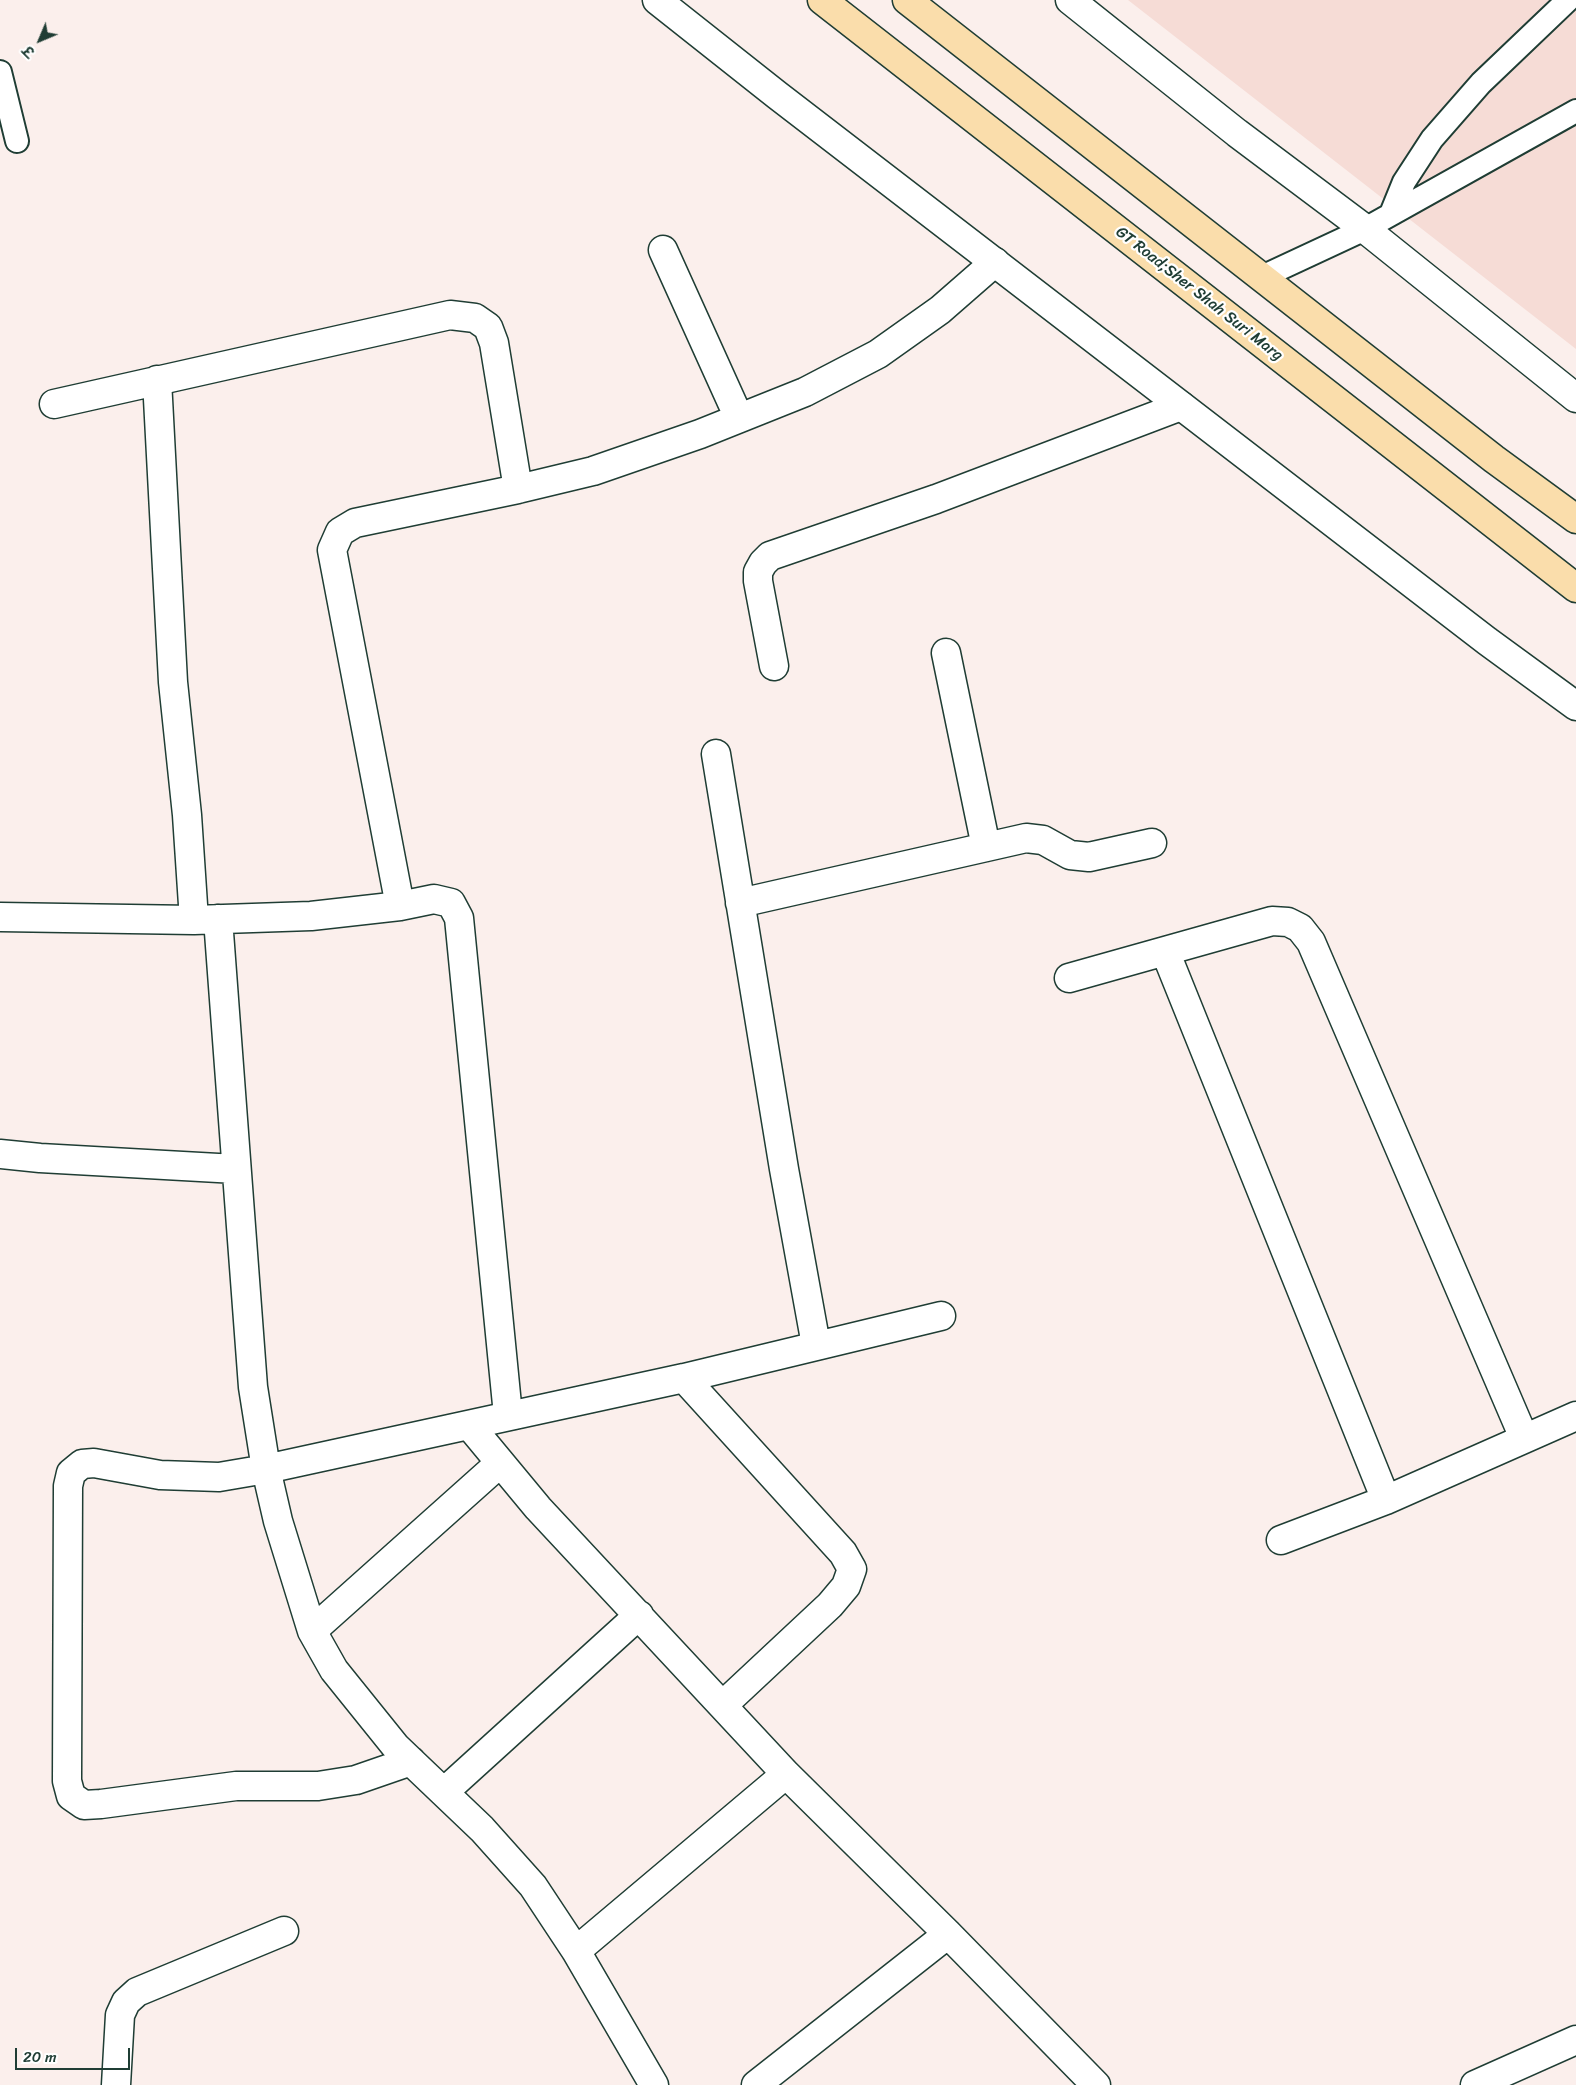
<!DOCTYPE html>
<meta charset="utf-8">
<style>
body{margin:0}
#map{position:relative;width:1576px;height:2085px;overflow:hidden;background:#fbefec;font-family:Sriracha,"Playpen Sans Deva",sans-serif}
canvas{display:block}
.north{position:absolute;left:15px;top:15px;width:50px;height:50px;-webkit-text-stroke:4px #fff;paint-order:stroke;rotate:225deg;font-size:14px;font-weight:700;line-height:20px;text-align:center;color:#1f3d34}
.north::after{content:'';display:block;margin:auto;width:18px;height:22px;background:#1f3d34;clip-path:polygon(50% 0,100% 100%,50% 72%,0 100%)}
.scale{position:absolute;left:15px;top:2048px;width:115px;height:22px;box-sizing:border-box;border:2px solid #1f3d34;border-top:0;padding-left:6px;font-size:15px;line-height:18px;white-space:nowrap;color:#1f3d34;-webkit-text-stroke:4px #fff;paint-order:stroke}
</style>
<div id="map">
<canvas width="1576" height="2085"></canvas>
<div class="north">उ</div>
<div class="scale">20 m</div>
</div>
<script>
const ctx = document.querySelector('canvas').getContext('2d');
ctx.lineJoin = 'round';
function fill(path, color) {
  ctx.fillStyle = color;
  ctx.fill(path, 'evenodd');
}
function poly(rows) {
  const path = new Path2D();
  for (const r of rows) {
    path.moveTo(r[0], r[1]);
    for (let i = 2; i < r.length; i += 2) path.lineTo(r[i], r[i + 1]);
  }
  return path;
}
function strokePath(path, color, width, dash) {
  ctx.strokeStyle = color;
  ctx.lineWidth = width;
  ctx.lineCap = dash ? 'butt' : 'round';
  ctx.setLineDash(dash || []);
  ctx.stroke(path);
}
function label(font, color, halo, rows, align = 'center') {
  ctx.font = font + ' Sriracha,sans-serif';
  ctx.lineWidth = 4.5;
  ctx.setLineDash([]);
  ctx.textBaseline = 'middle';
  ctx.strokeStyle = halo;
  ctx.fillStyle = color;
  for (const [text, x, y, turn = 0] of rows) {
    ctx.save();
    ctx.translate(x, y);
    ctx.rotate((+turn || 0) * Math.PI / 180);
    ctx.textAlign = isNaN(turn) ? turn : align;
    if (halo) ctx.strokeText(text, 0, 0);
    ctx.fillText(text, 0, 0);
    ctx.restore();
  }
}
fill(poly([
 [1128,0,1576,0,1576,349]
]), '#f6dcd6');
const lane = poly([
 [0,72,17,141],
 [1391,214,1404,182,1432,139,1481,83,1568,0],
 [1262,277,1365,229,1576,111]
]);
const street = poly([
 [663,250,739,418],
 [157,380,173,682,187,815,194,920],
 [54,404,450,315,475,318,488,327,494,343,518,489],
 [946,653,986,847],
 [774,666,758,581,758,572,763,563,770,556,936,499,1181,406],
 [716,754,784,1169,816,1345],
 [740,903,1026,838,1043,840,1070,855,1089,857,1152,843],
 [400,906,332,550,340,532,355,523,518,489,593,471,700,434,805,392,878,354,940,310,995,262],
 [0,917,194,920,311,916,400,906,434,899,451,903,459,918,508,1415],
 [218,919,253,1387,266,1469,278,1521,312,1631,334,1670,396,1747,482,1829,533,1886,576,1951,654,2085],
 [1165,951,1386,1500],
 [1069,978,1272,921,1288,922,1300,928,1311,942,1524,1438],
 [0,1154,40,1158,236,1169],
 [684,1378,843,1553,852,1569,846,1586,830,1605,723,1705],
 [470,1426,538,1508,786,1774,576,1951],
 [1281,1540,1386,1500,1576,1416],
 [312,1631,500,1463],
 [411,1761,356,1780,318,1786,236,1786,101,1804,84,1805,71,1796,67,1781,68,1486,71,1473,82,1464,94,1463,160,1475,219,1477,266,1469,684,1378,941,1316],
 [786,1774,948,1934,1096,2085],
 [444,1792,639,1615],
 [116,2085,120,2015,126,2002,137,1992,284,1931],
 [756,2085,948,1934]
]);
const secondary = poly([
 [657,0,777,95,1487,641,1576,706],
 [1070,0,1237,133,1365,229,1576,398],
 [1475,2085,1576,2040]
]);
const primary = poly([
 [822,0,1576,588],
 [907,0,1494,459,1576,519]
]);
strokePath(lane, '#1f3d34', 26);
strokePath(street, '#1f3d34', 31);
strokePath(secondary, '#1f3d34', 31);
strokePath(primary, '#1f3d34', 31);
strokePath(lane, '#fff', 22);
strokePath(street, '#fff', 28);
strokePath(secondary, '#fff', 28);
strokePath(primary, '#faddab', 28);
label('16px', '#1f3d34', '#fff', [
 ["GT Road;Sher Shah Suri Marg",1199,294,38]
]);
</script>
